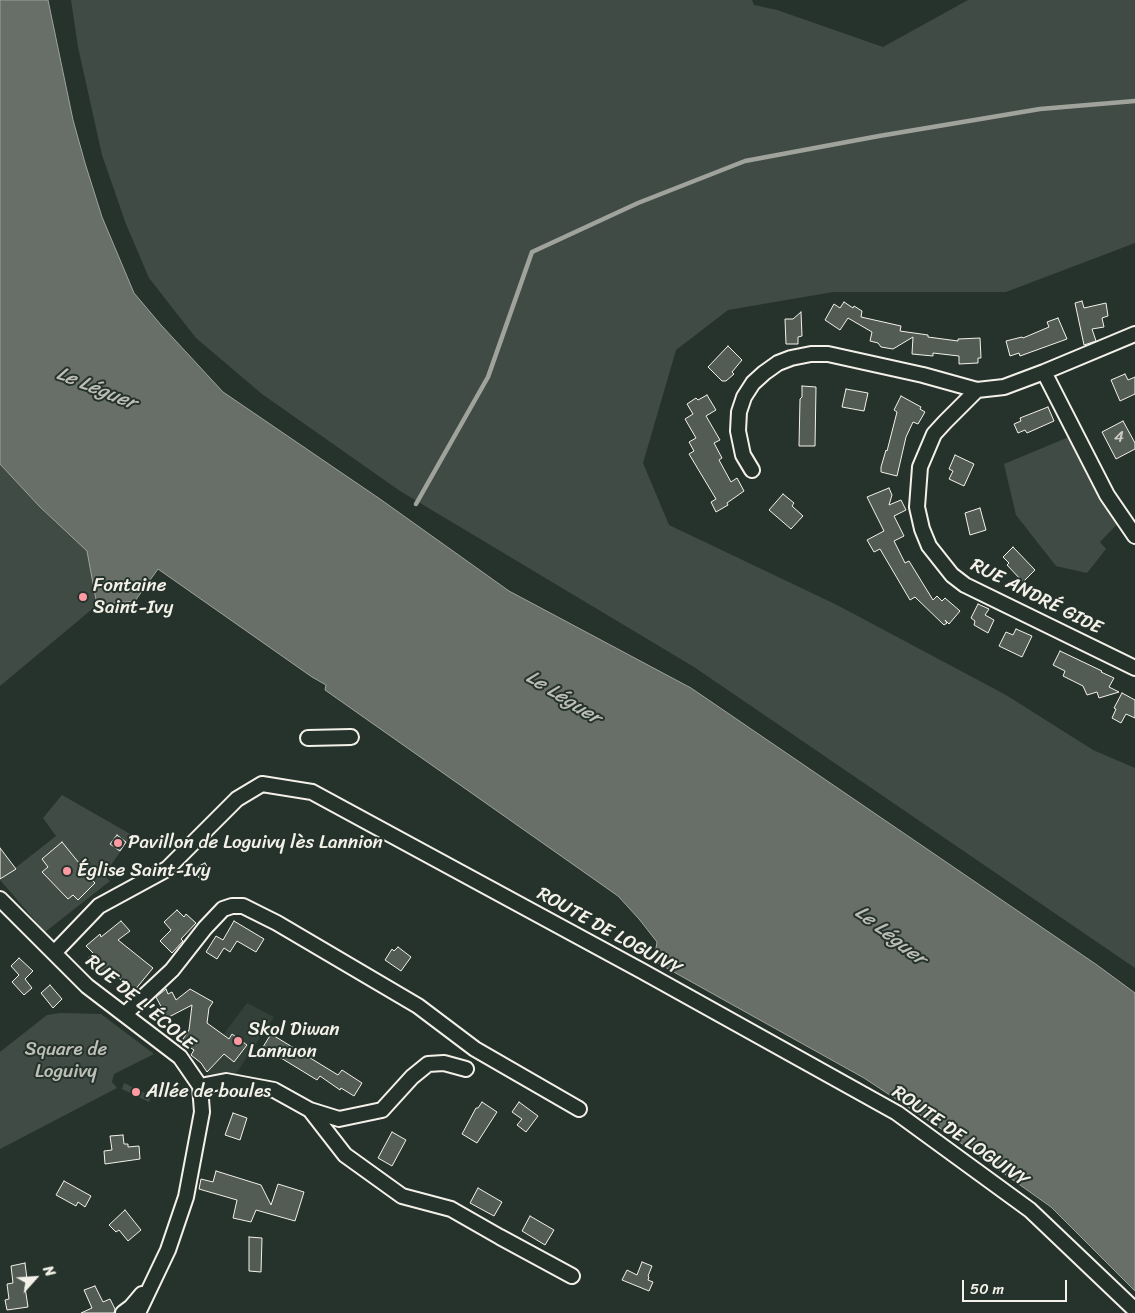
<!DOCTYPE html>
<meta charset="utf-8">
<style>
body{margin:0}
#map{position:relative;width:1135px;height:1313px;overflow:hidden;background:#26332d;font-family:Sriracha,sans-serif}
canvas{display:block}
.north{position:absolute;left:10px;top:1253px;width:50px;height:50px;-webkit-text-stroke:4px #26332d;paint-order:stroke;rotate:64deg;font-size:14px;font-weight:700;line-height:20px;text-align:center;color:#f4f1e8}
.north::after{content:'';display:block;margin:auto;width:18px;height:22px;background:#f4f1e8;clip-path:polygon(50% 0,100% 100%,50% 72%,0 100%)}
.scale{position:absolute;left:962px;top:1280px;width:105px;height:22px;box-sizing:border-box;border:2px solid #f4f1e8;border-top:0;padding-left:6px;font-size:15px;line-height:18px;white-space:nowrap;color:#f4f1e8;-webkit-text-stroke:4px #26332d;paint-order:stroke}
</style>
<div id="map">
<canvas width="1135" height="1313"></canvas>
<div class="north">N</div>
<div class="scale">50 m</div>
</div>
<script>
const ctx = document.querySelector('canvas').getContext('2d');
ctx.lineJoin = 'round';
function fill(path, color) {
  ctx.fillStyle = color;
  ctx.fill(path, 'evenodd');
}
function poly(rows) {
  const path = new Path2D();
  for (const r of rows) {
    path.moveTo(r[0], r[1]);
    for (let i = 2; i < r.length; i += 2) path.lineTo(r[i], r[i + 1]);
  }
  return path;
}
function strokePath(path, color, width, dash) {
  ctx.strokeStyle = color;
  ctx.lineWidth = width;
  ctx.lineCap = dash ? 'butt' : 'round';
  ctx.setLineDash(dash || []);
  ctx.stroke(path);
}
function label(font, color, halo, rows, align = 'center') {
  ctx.font = font + ' Sriracha,sans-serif';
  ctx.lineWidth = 4;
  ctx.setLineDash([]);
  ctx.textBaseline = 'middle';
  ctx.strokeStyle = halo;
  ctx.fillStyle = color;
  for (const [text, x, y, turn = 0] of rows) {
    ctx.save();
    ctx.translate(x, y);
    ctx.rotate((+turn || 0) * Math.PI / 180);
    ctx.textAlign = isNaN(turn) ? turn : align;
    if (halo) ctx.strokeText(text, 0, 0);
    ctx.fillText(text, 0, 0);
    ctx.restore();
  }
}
fill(poly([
 [247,1003,274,1017,235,1075,209,1074,207,1072,223,1035]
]), '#333f39');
fill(poly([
 [71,0,752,0,754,5,777,10,883,47,968,0,1135,0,1135,243,1006,292,833,292,728,310,676,350,643,463,669,525,837,605,1006,695,1093,750,1135,768,1135,968,694,667,400,491,262,394,196,338,149,278,126,224,102,155,78,47],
 [1076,434,1123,518,1100,542,1106,549,1087,573,1056,566,1016,515,1004,464],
 [0,464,39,506,88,551,97,605,0,686],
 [62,795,132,835,104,875,110,881,45,932,0,880,56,836,43,818],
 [60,1013,101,1014,154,1054,114,1074,112,1082,117,1088,0,1149,0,1052,47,1015],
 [124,1083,151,1096,149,1102,122,1089]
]), '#414b45');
const water = poly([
 [0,0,48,0,73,120,85,163,102,217,134,293,161,325,223,392,380,499,509,591,691,688,1097,965,1135,993,1135,1291,1051,1207,937,1126,864,1078,654,961,657,942,639,919,618,896,325,690,326,685,312,677,158,569,135,601,97,605,87,551,39,506,0,464,0,0]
]);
fill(water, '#676f68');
strokePath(water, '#9fa39b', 1);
strokePath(poly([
 [416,504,488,377,532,252,638,203,745,161,879,136,1040,109,1135,101]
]), '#9fa39b', 4.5);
const building = poly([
 [1082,301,1084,308,1106,303,1108,316,1102,318,1104,327,1092,329,1096,341,1084,345,1075,303,1082,301],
 [844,302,853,308,854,306,862,311,861,317,901,326,900,331,928,335,928,337,958,341,958,339,980,338,981,358,978,358,978,363,959,364,959,356,933,353,933,356,912,354,913,337,893,349,881,347,878,343,870,341,872,332,848,318,840,330,825,320,834,304,840,308,844,302],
 [801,312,802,336,798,337,798,344,786,344,785,319,793,319,801,312],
 [1058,318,1067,339,1020,356,1019,353,1010,356,1006,341,1022,337,1023,338,1049,327,1047,322,1058,318],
 [728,346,742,360,732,372,734,374,726,381,722,381,708,367,728,346],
 [1125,374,1128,380,1135,377,1135,394,1120,401,1111,380,1125,374],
 [802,386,816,387,815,446,799,446,800,399,802,397,802,386],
 [846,389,868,393,864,411,842,407,846,389],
 [707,395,716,410,706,416,720,440,714,443,722,458,719,460,731,482,737,478,744,491,727,503,728,505,716,512,711,502,716,499,689,454,694,451,689,442,696,438,685,419,693,414,687,404,696,398,698,400,707,395],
 [901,396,921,407,920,409,925,412,918,424,913,422,906,437,897,476,881,472,881,467,886,450,887,451,897,412,894,410,901,396],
 [1048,407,1054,421,1027,433,1025,430,1018,433,1014,424,1021,421,1020,418,1048,407],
 [1123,421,1135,443,1135,449,1116,459,1102,432,1123,421],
 [955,455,974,464,964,486,949,479,953,471,949,469,955,455],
 [889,488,892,495,889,505,901,500,906,510,894,516,904,536,894,541,905,563,909,561,933,600,937,596,942,601,945,598,960,611,949,624,945,620,947,623,944,625,915,597,910,600,880,549,874,552,867,540,884,531,867,497,889,488],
 [783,494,794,503,792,506,803,516,791,529,769,510,783,494],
 [980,508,986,530,970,535,965,513,980,508],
 [1013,547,1035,570,1023,582,1007,565,1009,563,1003,557,1013,547],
 [978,604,989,609,985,615,994,620,988,633,974,625,975,621,971,618,978,604],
 [1016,629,1032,636,1022,657,999,646,1006,632,1013,635,1016,629],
 [1060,651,1102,671,1101,672,1114,678,1109,687,1119,692,1099,698,1097,692,1087,695,1083,686,1063,676,1065,671,1053,665,1060,651],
 [1122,693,1135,700,1135,718,1126,714,1121,723,1112,718,1116,709,1114,708,1122,693],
 [117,835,126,842,120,851,110,844,117,835],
 [62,842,79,863,82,860,95,876,91,879,95,883,78,900,73,895,68,899,42,872,48,867,42,859,62,842],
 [0,848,16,869,0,879,0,848],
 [205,863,210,872,199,878,195,868,205,863],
 [177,910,184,917,186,914,196,923,181,939,183,941,172,953,160,941,171,930,164,922,177,910],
 [121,921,130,931,118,940,153,968,134,991,113,973,108,979,92,966,93,965,88,959,93,953,86,946,100,934,101,937,121,921],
 [234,921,264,939,256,952,237,941,230,952,224,948,217,959,206,952,216,936,223,940,234,921],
 [398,947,411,957,401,971,385,960,392,949,394,951,398,947],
 [19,958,33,971,25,979,32,988,24,995,12,982,19,975,11,966,19,958],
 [50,985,62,999,53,1008,41,993,50,985],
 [166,989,168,994,172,992,176,1000,190,989,213,1002,209,1008,207,1023,229,1039,232,1034,247,1045,234,1062,224,1054,207,1072,201,1063,191,1055,194,1050,181,1042,189,1030,192,1005,167,1018,156,997,166,989],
 [271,1034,338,1075,342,1070,362,1083,354,1096,341,1088,340,1090,320,1076,317,1080,263,1047,271,1034],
 [482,1102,497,1112,477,1143,462,1134,476,1108,478,1108,482,1102],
 [519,1102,538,1116,526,1132,517,1125,522,1119,512,1112,519,1102],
 [233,1113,247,1118,240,1140,225,1135,233,1113],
 [392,1132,406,1140,392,1166,378,1158,392,1132],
 [123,1135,124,1144,128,1144,128,1147,139,1146,140,1159,105,1164,104,1151,112,1150,110,1136,123,1135],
 [216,1171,261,1185,271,1205,278,1184,304,1192,295,1221,256,1210,251,1222,233,1218,237,1200,199,1189,201,1179,213,1182,216,1171],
 [64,1181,91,1196,85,1207,78,1202,76,1206,56,1195,64,1181],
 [478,1188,502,1202,494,1216,470,1203,478,1188],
 [125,1210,141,1230,128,1241,119,1230,116,1232,109,1225,125,1210],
 [530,1216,554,1230,545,1245,522,1231,530,1216],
 [249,1237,262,1238,261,1272,249,1271,249,1237],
 [642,1262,652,1266,648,1276,649,1277,648,1280,653,1282,649,1291,622,1280,627,1270,637,1275,642,1262],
 [25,1263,28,1287,25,1287,28,1307,7,1310,5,1300,9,1299,7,1284,13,1283,11,1266,25,1263],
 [95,1286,103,1302,110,1299,115,1309,114,1313,81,1313,92,1308,84,1290,95,1286]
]);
fill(building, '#525c55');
strokePath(building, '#f4f1e8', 1);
const street = poly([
 [1044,372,1107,495,1135,536],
 [977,390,945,422,934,434,920,467,917,507,922,529,929,546,952,575,965,585,1135,668],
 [752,470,743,455,738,431,739,412,744,397,753,383,764,373,778,363,791,358,811,354,828,354,923,375,977,390,1004,387,1044,372,1135,334],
 [308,738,351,737],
 [0,899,87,986,180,1057,200,1086,202,1112,186,1197,168,1250,138,1313],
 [54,953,99,906,167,869,237,799,262,784,312,792,642,971,897,1113,1030,1210,1135,1310],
 [125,1014,172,970,205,928,223,909,232,906,243,906,277,923,418,1006,475,1049,579,1109],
 [200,1086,226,1081,274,1090,310,1110,345,1155,402,1196,451,1209,500,1237,572,1276],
 [310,1110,339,1119,382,1110,412,1077,428,1064,444,1063,466,1069],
 [123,1313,131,1307,142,1294]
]);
strokePath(street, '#f4f1e8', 18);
strokePath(street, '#26332d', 14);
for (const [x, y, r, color] of [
 [83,597,5,"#ff9aa2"],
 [118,843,5,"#ff9aa2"],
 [67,871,5,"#ff9aa2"],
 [238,1041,5,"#ff9aa2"],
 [136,1092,5,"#ff9aa2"]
]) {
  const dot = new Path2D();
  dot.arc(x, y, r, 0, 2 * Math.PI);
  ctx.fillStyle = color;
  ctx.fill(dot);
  strokePath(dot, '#26332d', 2);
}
label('16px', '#ccccc3', null, [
 ["4",1119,438]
]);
label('19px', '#f4f1e8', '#26332d', [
 ["Fontaine",93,586],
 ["Saint-Ivy",93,608],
 ["Pavillon de Loguivy lès Lannion",128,843],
 ["Église Saint-Ivy",77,871],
 ["Skol Diwan",248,1030],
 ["Lannuon",248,1052],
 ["Allée de boules",146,1092]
], 'left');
label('19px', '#f4f1e8', '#26332d', [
 ["RUE ANDRÉ GIDE",1036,597,27],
 ["ROUTE DE LOGUIVY",609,932,29],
 ["RUE DE L'ÉCOLE",140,1003,40],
 ["ROUTE DE LOGUIVY",960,1137,35]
]);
label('19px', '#bebfb7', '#26332d', [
 ["Square de",66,1050],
 ["Loguivy",66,1072]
]);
label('italic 20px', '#bcbdb5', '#26332d', [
 ["Le Léguer",96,389,22],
 ["Le Léguer",563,698,32],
 ["Le Léguer",890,936,38]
]);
</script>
